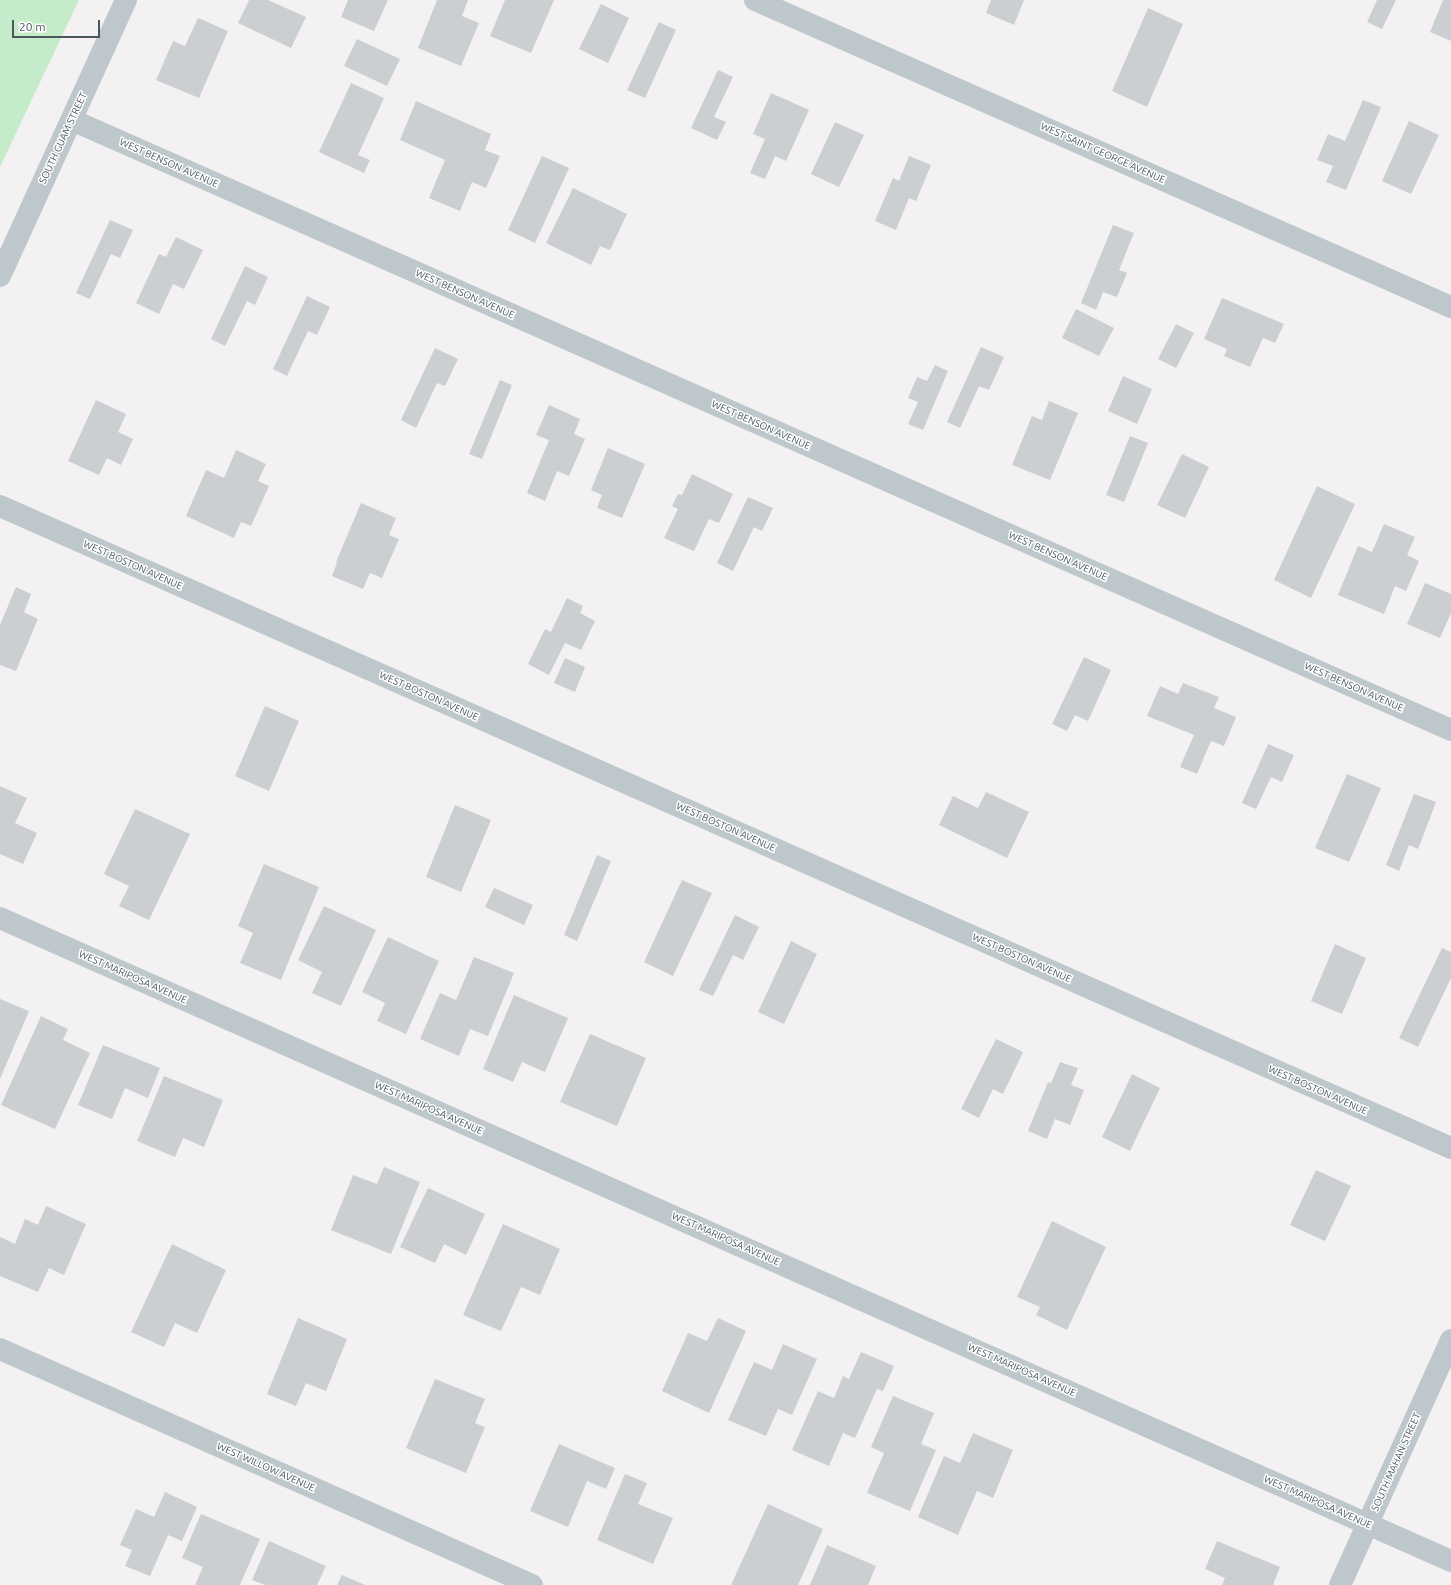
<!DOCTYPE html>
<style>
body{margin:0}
#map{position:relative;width:1451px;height:1585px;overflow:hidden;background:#f3f1f2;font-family:Ubuntu,sans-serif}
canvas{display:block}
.scale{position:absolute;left:12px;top:20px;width:88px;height:18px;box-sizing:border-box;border:2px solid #4a585d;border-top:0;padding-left:5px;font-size:12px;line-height:14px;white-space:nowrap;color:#4a585d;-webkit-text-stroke:3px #fff;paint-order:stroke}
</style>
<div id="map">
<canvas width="1451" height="1585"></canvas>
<div class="scale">20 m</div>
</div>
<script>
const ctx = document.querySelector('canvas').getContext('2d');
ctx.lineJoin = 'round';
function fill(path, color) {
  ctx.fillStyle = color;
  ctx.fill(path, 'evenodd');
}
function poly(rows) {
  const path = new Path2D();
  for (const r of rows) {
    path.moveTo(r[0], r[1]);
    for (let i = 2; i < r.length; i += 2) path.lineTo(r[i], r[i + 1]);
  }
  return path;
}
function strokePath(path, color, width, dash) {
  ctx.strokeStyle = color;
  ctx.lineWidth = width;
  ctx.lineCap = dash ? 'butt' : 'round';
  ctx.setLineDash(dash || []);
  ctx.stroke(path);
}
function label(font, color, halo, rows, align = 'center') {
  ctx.font = font + ' Ubuntu,sans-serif';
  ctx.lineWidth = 3;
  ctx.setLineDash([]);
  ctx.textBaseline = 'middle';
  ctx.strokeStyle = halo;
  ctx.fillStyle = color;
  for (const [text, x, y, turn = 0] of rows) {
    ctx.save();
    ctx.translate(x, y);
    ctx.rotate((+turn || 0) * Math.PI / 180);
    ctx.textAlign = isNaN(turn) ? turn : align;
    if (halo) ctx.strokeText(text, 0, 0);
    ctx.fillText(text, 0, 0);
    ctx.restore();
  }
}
fill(poly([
 [0,0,79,0,0,167]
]), '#c4ecca');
fill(poly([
 [249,0,268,0,306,17,291,48,238,23],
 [348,0,388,0,374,31,341,17],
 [437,0,468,0,462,16,479,23,461,66,418,48],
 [505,0,554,0,531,53,490,36],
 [991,0,1024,0,1014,25,986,13],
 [1377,0,1396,0,1382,29,1367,22],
 [1443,0,1451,0,1451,41,1430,32],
 [601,4,629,18,608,63,579,49],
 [1148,8,1183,24,1147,107,1112,91],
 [198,18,228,31,199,98,156,80,173,41,185,46],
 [659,22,676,30,645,98,627,90],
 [357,39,400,59,387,86,344,66],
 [718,70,733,77,714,117,726,122,717,140,691,128],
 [351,83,384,98,358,155,370,160,364,173,319,152],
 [771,93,809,110,786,161,775,156,765,179,750,173,765,139,753,134],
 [1363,100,1381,107,1346,190,1326,182,1333,166,1317,160,1328,134,1345,141],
 [416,101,491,134,485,150,500,156,486,188,472,182,460,211,429,198,445,160,400,140],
 [1409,121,1439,135,1411,194,1382,181],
 [835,122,864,135,839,187,811,174],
 [542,156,569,168,535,243,508,230],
 [909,156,931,165,916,201,909,198,896,230,875,221,893,178,899,181],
 [573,188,627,214,610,250,600,246,591,265,546,243],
 [110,220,133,230,120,258,111,254,90,299,76,293],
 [1113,225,1134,233,1119,270,1127,273,1117,297,1103,292,1096,310,1081,303],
 [176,237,203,250,184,289,173,284,159,314,136,303,159,254,166,257],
 [245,266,268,277,255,305,247,301,225,346,211,339],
 [307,296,330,307,317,335,308,331,287,376,273,369],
 [1222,298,1284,324,1275,343,1263,338,1250,367,1224,356,1227,349,1204,339],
 [1076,309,1114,328,1099,356,1062,338],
 [1176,324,1194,333,1176,368,1158,359],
 [981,347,1004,357,989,390,979,386,960,428,947,422],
 [435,348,458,359,445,386,437,383,416,428,401,420],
 [935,365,948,371,923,430,908,424,918,402,908,398,917,377,927,381],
 [1123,376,1152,389,1137,424,1108,411],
 [500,380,512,385,482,459,469,454],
 [96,400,126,414,118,432,133,439,121,465,107,458,99,475,68,461],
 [1049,401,1078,413,1050,480,1012,465,1032,416,1042,420],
 [549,405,580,419,574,434,585,439,569,476,557,471,545,501,527,493,549,440,536,435],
 [1130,436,1148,443,1124,502,1106,495],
 [608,448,645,464,622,518,597,508,602,495,591,490],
 [236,450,266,464,258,481,269,486,251,526,241,522,234,538,186,516,206,470,224,478],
 [1182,454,1209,467,1185,518,1157,505],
 [692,474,733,494,719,523,709,519,694,551,664,538,678,509,672,506,678,494,682,495],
 [1317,486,1355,504,1311,598,1274,580],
 [748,497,773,508,762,531,754,527,733,571,717,563],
 [361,503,396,518,389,535,399,539,382,578,370,573,363,589,332,576,337,563,336,562],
 [1384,524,1415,537,1407,555,1419,561,1406,591,1395,586,1384,614,1338,595,1358,546,1372,552],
 [1425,583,1451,594,1451,613,1440,638,1407,624],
 [16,587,31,594,24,612,38,619,16,671,0,665,0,625],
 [567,598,583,606,580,613,595,621,581,650,565,643,549,675,528,664,545,629,551,632],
 [1084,657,1111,670,1088,721,1075,715,1067,731,1052,724],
 [565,658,585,667,575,692,554,683],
 [1183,683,1219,697,1214,708,1236,717,1224,746,1211,741,1197,774,1180,767,1194,735,1147,716,1160,686,1178,694],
 [265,706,299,721,269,791,235,776],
 [1268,744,1294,755,1282,782,1271,777,1256,809,1242,803],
 [1347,774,1381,788,1349,862,1315,848],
 [0,786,27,798,15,823,37,833,23,864,0,854],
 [986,792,1029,812,1007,858,939,825,953,796,978,808],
 [1414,794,1436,802,1418,849,1409,845,1399,871,1386,865],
 [455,805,491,820,461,892,426,877],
 [135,809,190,834,149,920,119,906,129,886,104,874],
 [597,855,611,861,577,941,564,935],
 [264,864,319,887,281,980,240,963,253,933,238,926],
 [682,880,712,893,673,976,644,962],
 [494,888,533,905,524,925,485,907],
 [324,906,376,930,341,1006,312,993,322,972,298,960],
 [735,915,759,927,743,960,733,955,713,996,699,990],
 [388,937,439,961,406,1034,377,1021,385,1003,362,992],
 [791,941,817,954,784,1024,758,1012],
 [1335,944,1366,958,1342,1014,1311,1001],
 [1442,948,1451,952,1451,978,1418,1047,1399,1038],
 [474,957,514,973,488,1036,470,1029,459,1056,420,1039,440,993,456,1000],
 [514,995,568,1018,545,1072,522,1062,513,1082,483,1069],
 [0,999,29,1011,0,1079],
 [41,1016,68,1029,63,1040,90,1053,55,1129,1,1105],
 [590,1034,646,1058,617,1126,560,1102],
 [996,1039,1023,1052,1003,1094,993,1089,979,1118,961,1109],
 [103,1045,160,1068,148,1098,125,1088,112,1119,78,1105],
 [1060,1062,1078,1068,1071,1085,1084,1090,1070,1125,1055,1119,1047,1139,1028,1131,1048,1082,1051,1083],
 [1132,1074,1160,1088,1130,1151,1102,1137],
 [164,1076,223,1100,204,1147,183,1138,175,1157,137,1141],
 [384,1167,420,1182,391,1254,331,1230,353,1175,377,1184],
 [1316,1170,1351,1186,1325,1241,1290,1225],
 [428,1188,485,1214,466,1255,444,1244,435,1263,400,1247],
 [46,1206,86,1224,64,1275,49,1268,38,1292,0,1276,0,1237,15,1244,25,1219,38,1225],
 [1052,1221,1106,1247,1067,1330,1036,1315,1040,1307,1017,1297],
 [503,1224,560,1249,540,1295,521,1287,501,1331,463,1315],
 [172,1244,226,1270,197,1333,175,1323,164,1347,131,1332],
 [298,1318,347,1339,326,1391,306,1383,296,1406,267,1394],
 [718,1318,746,1331,709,1413,662,1391,688,1333,707,1341],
 [783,1344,817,1359,792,1415,778,1409,766,1436,728,1420,754,1362,772,1370],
 [861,1352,894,1366,883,1391,877,1389,855,1438,843,1433,829,1466,792,1450,818,1391,834,1398,843,1376,849,1379],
 [435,1379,485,1399,475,1423,485,1427,466,1473,406,1448],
 [893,1396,934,1413,921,1444,936,1450,910,1511,867,1493,884,1453,871,1447],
 [973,1433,1013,1450,993,1498,977,1491,958,1535,918,1517,944,1456,960,1463],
 [559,1444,615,1468,606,1489,587,1481,568,1527,530,1511],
 [625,1474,647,1483,638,1504,673,1518,653,1564,597,1540],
 [165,1492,197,1507,182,1541,168,1535,150,1576,125,1566,132,1550,120,1545,136,1509,154,1517],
 [768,1504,823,1529,798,1585,731,1585],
 [201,1514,260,1539,240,1585,195,1585,203,1567,182,1558],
 [269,1541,326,1566,317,1585,265,1585,252,1580],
 [1217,1541,1280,1567,1273,1585,1222,1585,1225,1578,1205,1569],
 [827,1545,876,1566,868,1585,810,1585],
 [342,1575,365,1585,337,1585]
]), '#cbcfd2');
strokePath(poly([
 [755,0,1451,307],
 [72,120,1451,730],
 [0,276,126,0],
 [0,506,1451,1148],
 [0,918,1451,1561],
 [0,1349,532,1585]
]), '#bec8cc', 22);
strokePath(poly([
 [1340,1585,1451,1340]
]), '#bec8cc', 22);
label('10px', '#4a585d', '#fff', [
 ["SOUTH GUAM STREET",63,138,-65],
 ["WEST SAINT GEORGE AVENUE",1103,153,24],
 ["WEST BENSON AVENUE",169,163,24],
 ["WEST BENSON AVENUE",465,294,24],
 ["WEST BENSON AVENUE",761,425,24],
 ["WEST BENSON AVENUE",1058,556,24],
 ["WEST BOSTON AVENUE",133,565,24],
 ["WEST BENSON AVENUE",1354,687,24],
 ["WEST BOSTON AVENUE",429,696,24],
 ["WEST BOSTON AVENUE",726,827,24],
 ["WEST BOSTON AVENUE",1022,958,24],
 ["WEST MARIPOSA AVENUE",133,977,24],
 ["WEST BOSTON AVENUE",1318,1090,24],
 ["WEST MARIPOSA AVENUE",429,1108,24],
 ["WEST MARIPOSA AVENUE",726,1239,24],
 ["WEST MARIPOSA AVENUE",1022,1370,24],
 ["SOUTH MAHAN STREET",1396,1462,-66],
 ["WEST WILLOW AVENUE",266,1467,24],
 ["WEST MARIPOSA AVENUE",1318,1502,24]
]);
</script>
